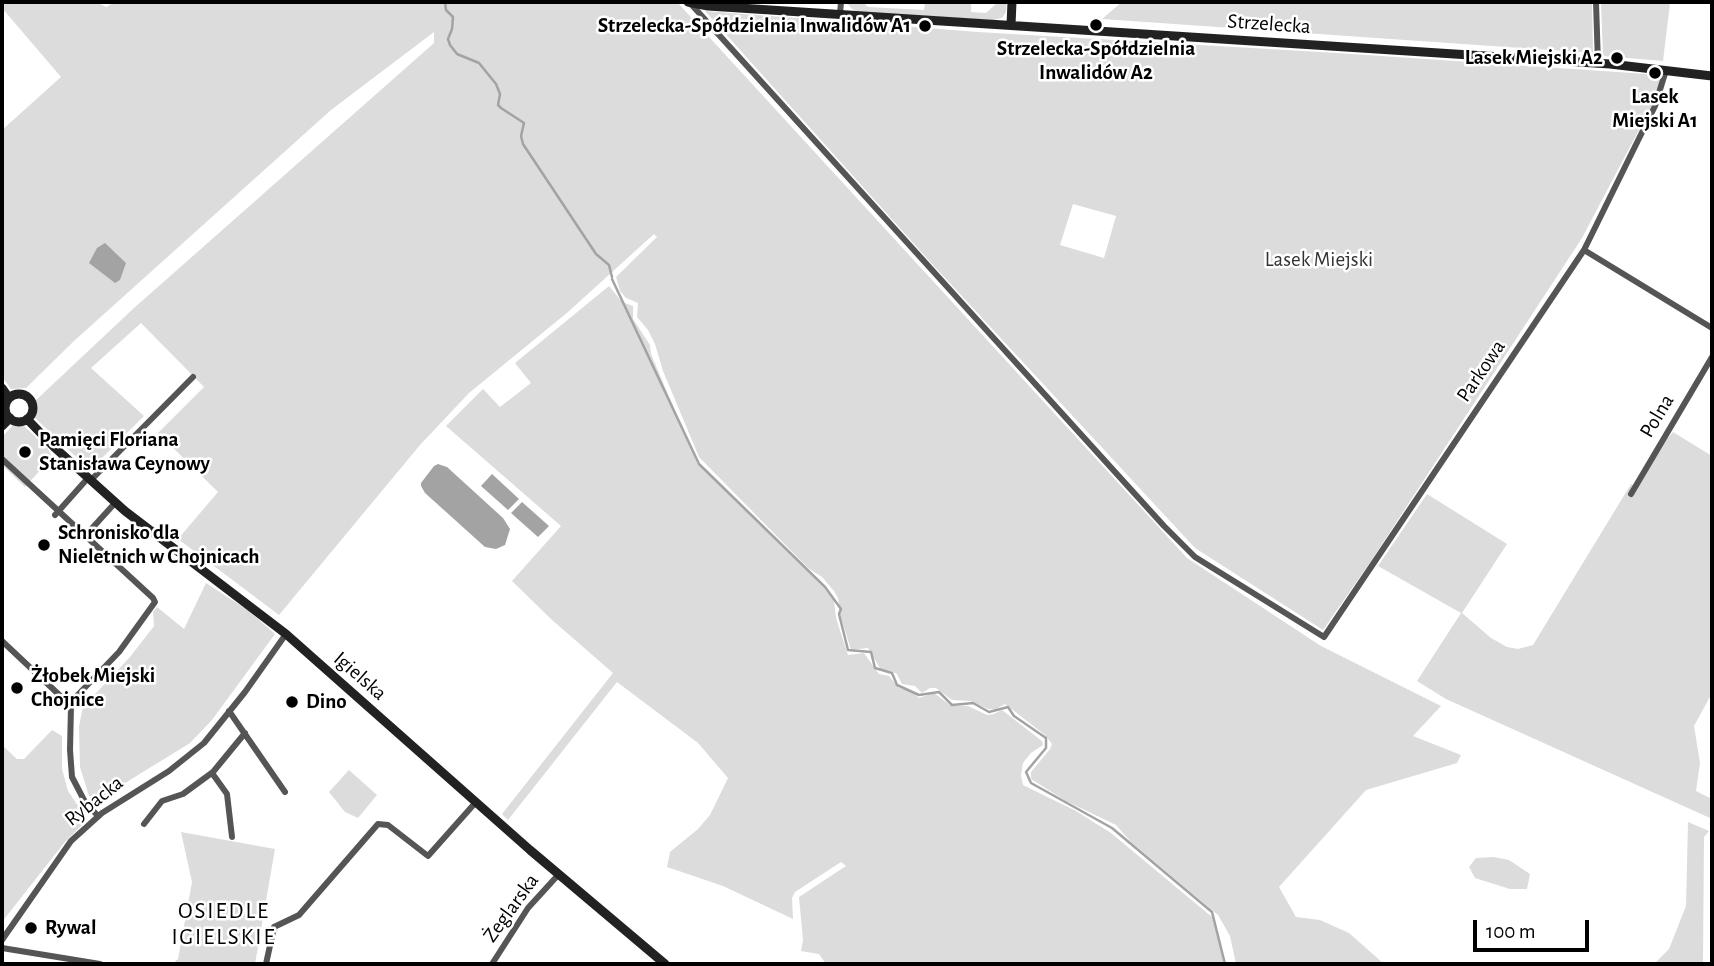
<!DOCTYPE html>
<meta charset="utf-8">
<style>
body{margin:0}
#map{position:relative;width:1714px;height:966px;overflow:hidden;background:#fff;font-family:"Alegreya Sans",sans-serif}
canvas{display:block}
.frame{position:absolute;inset:0;border:4px solid #000;pointer-events:none}
.scale{position:absolute;left:1473px;top:920px;width:116px;height:32px;box-sizing:border-box;border:4px solid #000;border-top:0;padding-left:9px;font-size:21px;line-height:24px;white-space:nowrap;color:#000;-webkit-text-stroke:5px #fff;paint-order:stroke}
</style>
<div id="map">
<canvas width="1714" height="966"></canvas>
<div class="frame"></div>
<div class="scale">100 m</div>
</div>
<script>
const ctx = document.querySelector('canvas').getContext('2d');
ctx.lineJoin = 'round';
function fill(path, color) {
  ctx.fillStyle = color;
  ctx.fill(path, 'evenodd');
}
function poly(rows) {
  const path = new Path2D();
  for (const r of rows) {
    if (r.length === 3) {
      path.moveTo(r[0] + r[2], r[1]);
      path.arc(r[0], r[1], r[2], 0, 2 * Math.PI);
      continue;
    }
    path.moveTo(r[0], r[1]);
    for (let i = 2; i < r.length; i += 2) path.lineTo(r[i], r[i + 1]);
  }
  return path;
}
function strokePath(path, color, width, dash) {
  ctx.strokeStyle = color;
  ctx.lineWidth = width;
  ctx.lineCap = dash ? 'butt' : 'round';
  ctx.setLineDash(dash || []);
  ctx.stroke(path);
}
function label(font, color, halo, rows, align = 'center') {
  ctx.font = font + ' "Alegreya Sans",sans-serif';
  ctx.lineWidth = 5;
  ctx.setLineDash([]);
  ctx.textBaseline = 'middle';
  ctx.strokeStyle = halo;
  ctx.fillStyle = color;
  for (const [text, x, y, turn = 0] of rows) {
    ctx.save();
    ctx.translate(x, y);
    ctx.rotate((+turn || 0) * Math.PI / 180);
    ctx.textAlign = isNaN(turn) ? turn : align;
    if (halo) ctx.strokeText(text, 0, 0);
    ctx.fillText(text, 0, 0);
    ctx.restore();
  }
}
fill(poly([
 [2,2,97,2,106,7,115,2,677,2,1187,558,1321,646,1441,706,1413,736,1461,755,1457,763,1366,790,1279,887,1296,917,1320,920,1349,933,1384,964,1236,964,1230,936,1218,915,1131,842,1116,825,1066,801,1031,779,1031,772,1050,749,1052,744,1045,735,1005,704,996,709,988,709,970,701,952,700,936,688,930,688,922,693,915,686,902,684,897,674,891,671,881,670,868,648,851,650,840,614,838,598,834,591,822,577,808,568,699,457,663,371,655,344,648,330,637,317,638,303,626,298,620,291,616,277,657,237,654,234,568,312,469,393,420,445,279,615,178,539,218,492,158,433,204,387,141,323,91,368,144,416,90,470,35,418,34,402,134,308,434,43,434,32,331,110,74,341,26,388,11,389,2,377,2,130,61,77,2,8],
 [846,2,863,2,868,7,924,10,925,2,971,2,971,12,986,13,998,2,1007,2,1006,12,1002,18,993,20,858,12,852,9],
 [1122,2,1592,2,1593,53,1102,19],
 [1601,2,1670,3,1663,61,1603,56],
 [705,11,978,32,1337,53,1662,75,1652,105,1582,238,1371,561,1323,630,1195,548,933,265],
 [1073,204,1116,216,1104,258,1060,245],
 [609,286,622,302,633,306,633,319,650,345,651,354,697,463,823,587,834,601,836,618,848,655,864,653,879,674,889,676,899,688,912,691,919,698,934,693,950,705,968,706,987,715,994,714,1002,710,1042,741,1043,745,1031,753,1023,763,1021,775,1023,785,1076,811,1111,833,1212,917,1226,964,826,964,819,954,801,951,803,940,799,897,846,866,841,862,795,892,792,898,793,919,723,886,667,867,670,852,698,829,710,815,728,778,698,743,617,682,508,820,502,814,613,673,551,619,512,581,561,526,446,426,483,389,500,407,531,383,515,363],
 [15,423,24,426,48,449,52,457,25,487,2,465,2,437],
 [1673,432,1712,456,1712,693,1694,726,1700,763,1696,791,1712,799,1712,813,1710,818,1446,699,1417,681,1461,613,1378,566,1427,494,1507,544,1462,613,1491,638,1507,647,1518,649,1533,645,1631,484,1637,489,1667,439],
 [206,583,249,611,275,634,212,720,190,743,104,796,89,796,80,767,79,726,83,707,130,657,154,626,153,612,157,607,184,629],
 [52,730,62,736,62,769,68,791,85,816,81,820,83,824,64,843,2,922,2,745,17,759,24,759],
 [349,770,377,795,358,818,345,812,329,792],
 [1688,822,1709,831,1704,837,1703,964,1654,964,1669,949,1686,906],
 [181,832,275,849,255,964,172,964,178,959,192,882],
 [1494,857,1509,860,1530,874,1527,889,1510,889,1475,878,1469,867,1476,858]
]), '#dcdcdc');
fill(poly([
 [105,243,126,263,120,280,115,283,89,263,97,248],
 [438,464,447,467,503,518,510,529,505,545,496,549,485,547,425,493,421,486,421,483,434,466],
 [492,474,519,499,508,510,481,486],
 [522,502,549,526,538,537,511,513]
]), '#a3a3a3');
strokePath(poly([
 [445,2,446,10,453,17,452,29,448,39,450,45,457,54,479,63,496,84,500,94,498,105,501,108,524,123,521,136,523,144,596,254,609,265,612,277],
 [612,279,699,464,825,587,841,609,839,614,848,650,871,652,875,668,892,673,897,685,919,695,939,692,952,705,973,703,989,712,1008,707,1014,716,1046,738,1046,748,1026,772,1031,783,1112,828,1212,912,1225,964]
]), '#a3a3a3', 2.5);
strokePath(poly([
 [1596,2,1598,64],
 [690,3,1164,526,1195,557,1324,637,1584,250,1712,328],
 [840,14,841,2],
 [1584,250,1655,106,1666,70],
 [2,459,153,598,155,602,119,652,70,703],
 [91,480,193,377],
 [1631,494,1712,357],
 [55,515,88,478],
 [85,536,115,503],
 [2,641,71,706,70,750,72,777,85,802,98,816],
 [229,711,285,792],
 [212,773,227,794,232,837],
 [144,824,162,801,183,794,213,772,245,733],
 [2,940,71,841,102,813,169,771,204,743,245,692,286,634],
 [2,948,100,964],
 [266,964,274,927,299,915,378,824,388,825,428,856,476,802],
 [492,964,528,908,559,874]
]), '#555', 6);
strokePath(poly([
 [688,2,708,6,1610,64,1712,76],
 [1011,25,1012,2],
 [2,388,9,398],
 [19,408,14],
 [27,419,54,447,125,511,286,634,530,850,665,964],
 [2,426,10,418]
]), '#222', 9);
for (const [x, y, r, color] of [
 [1096,25,7,"#000"],
 [925,26,7,"#000"],
 [1617,58,7,"#000"],
 [1655,73,7,"#000"],
 [25,452,7,"#000"],
 [44,545,7,"#000"],
 [17,688,7,"#000"],
 [292,702,7,"#000"],
 [31,928,7,"#000"]
]) {
  const dot = new Path2D();
  dot.arc(x, y, r, 0, 2 * Math.PI);
  ctx.fillStyle = color;
  ctx.fill(dot);
  strokePath(dot, '#fff', 2.5);
}
label('21px', '#000', '#fff', [
 ["Strzelecka",1269,24,4],
 ["Parkowa",1481,371,-56],
 ["Polna",1657,416,-59],
 ["Igielska",360,676,41],
 ["Rybacka",94,801,-38],
 ["Żeglarska",511,908,-54]
]);
label('bold 21px', '#000', '#fff', [
 ["Strzelecka-Spółdzielnia Inwalidów A1",911,26,"right"],
 ["Strzelecka-Spółdzielnia",1096,49,"center"],
 ["Inwalidów A2",1096,73,"center"],
 ["Lasek Miejski A2",1603,58,"right"],
 ["Lasek",1655,97,"center"],
 ["Miejski A1",1655,121,"center"],
 ["Pamięci Floriana",39,440],
 ["Stanisława Ceynowy",39,464],
 ["Schronisko dla",58,533],
 ["Nieletnich w Chojnicach",58,557],
 ["Żłobek Miejski",31,676],
 ["Chojnice",31,700],
 ["Dino",306,702],
 ["Rywal",45,928]
], 'left');
label('21px', '#333', '#fff', [
 ["Lasek Miejski",1319,260]
]);
ctx.letterSpacing = '2px';
label('23px', '#000', '#fff', [
 ["OSIEDLE",224,911],
 ["IGIELSKIE",224,937]
]);
ctx.letterSpacing = '0px';
</script>
